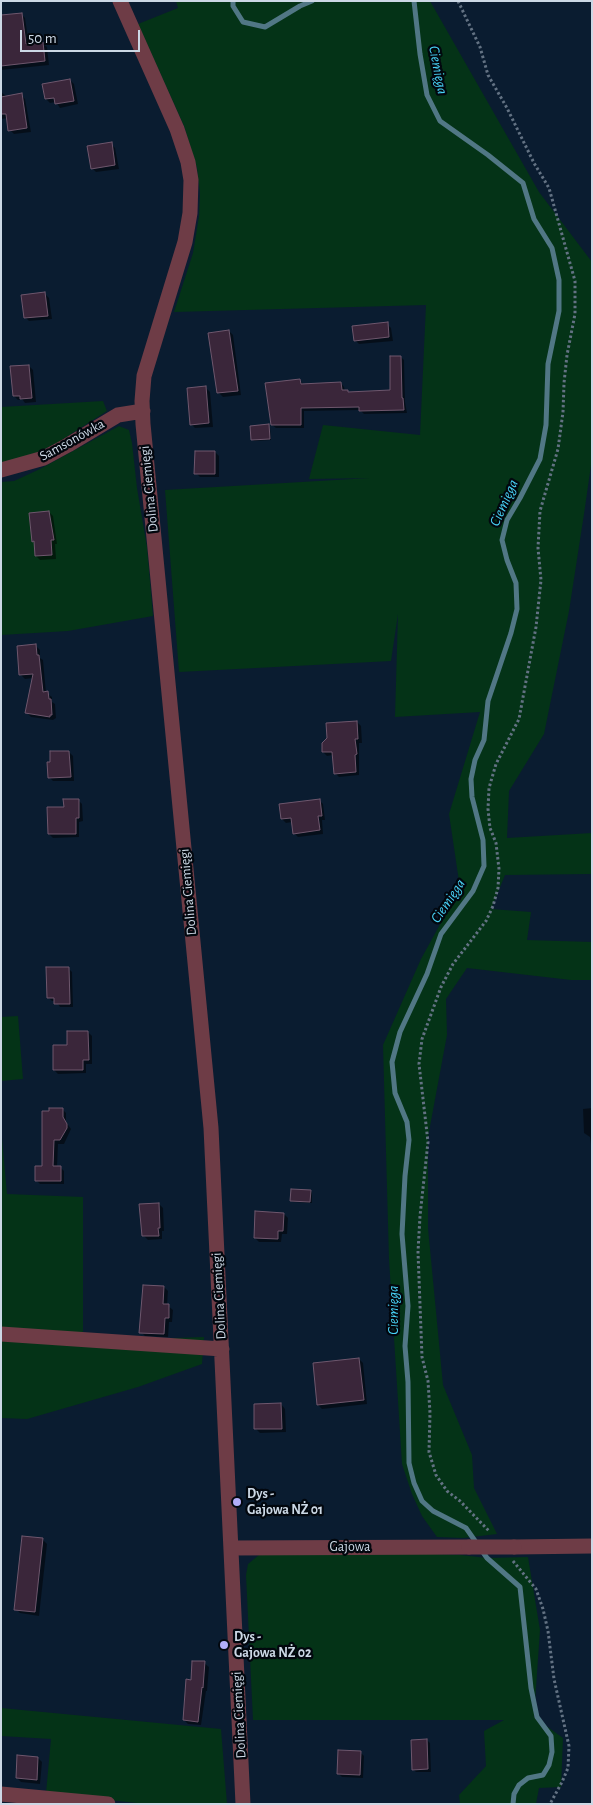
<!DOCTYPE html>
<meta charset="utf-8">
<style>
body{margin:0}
#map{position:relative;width:593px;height:1805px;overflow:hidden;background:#0a1c30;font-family:"Alegreya Sans",sans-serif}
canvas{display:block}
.frame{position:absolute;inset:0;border:2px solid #ccd8e5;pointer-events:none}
.scale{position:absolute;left:20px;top:30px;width:120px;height:22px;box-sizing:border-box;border:2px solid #ccd8e5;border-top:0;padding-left:6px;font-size:15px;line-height:18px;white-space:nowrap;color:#ccd8e5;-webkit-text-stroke:4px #02070e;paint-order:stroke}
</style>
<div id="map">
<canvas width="593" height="1805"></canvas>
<div class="frame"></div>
<div class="scale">50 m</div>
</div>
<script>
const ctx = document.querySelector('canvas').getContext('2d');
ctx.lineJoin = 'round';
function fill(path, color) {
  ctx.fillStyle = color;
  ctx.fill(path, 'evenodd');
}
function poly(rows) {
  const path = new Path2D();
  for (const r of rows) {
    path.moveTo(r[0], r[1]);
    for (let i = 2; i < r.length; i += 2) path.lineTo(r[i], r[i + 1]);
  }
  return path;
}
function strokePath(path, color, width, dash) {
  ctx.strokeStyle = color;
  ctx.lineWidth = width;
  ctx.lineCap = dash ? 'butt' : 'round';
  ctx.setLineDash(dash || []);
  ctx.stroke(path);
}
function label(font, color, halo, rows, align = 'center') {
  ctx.font = font + ' "Alegreya Sans",sans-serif';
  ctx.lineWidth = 4.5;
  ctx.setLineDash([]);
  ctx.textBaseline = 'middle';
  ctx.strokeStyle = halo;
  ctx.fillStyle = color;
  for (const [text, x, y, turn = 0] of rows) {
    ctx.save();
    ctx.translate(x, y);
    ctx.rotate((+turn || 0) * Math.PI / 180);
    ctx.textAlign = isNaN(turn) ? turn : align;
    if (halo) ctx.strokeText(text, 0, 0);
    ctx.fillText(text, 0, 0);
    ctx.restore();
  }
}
fill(poly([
 [176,1,430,1,539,192,592,262,592,458,584,514,569,611,544,734,509,791,507,838,592,833,592,874,505,875,491,909,531,912,527,940,592,942,592,980,571,980,467,968,446,999,447,1035,428,1137,428,1228,443,1385,472,1455,474,1488,497,1534,463,1538,437,1537,422,1516,412,1494,402,1464,389,1259,383,1045,421,959,460,888,449,814,480,712,395,717,398,614,391,661,179,672,165,490,370,478,309,479,323,425,420,435,426,305,174,312,193,253,199,216,200,193,197,168,184,126,138,24,178,8],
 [103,401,107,411,57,443,34,454,1,463,1,407],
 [119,426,129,430,132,443,137,488,147,547,153,616,68,631,1,635,1,482,14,481,40,469],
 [18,1016,23,1079,1,1081,1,1017],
 [1,1127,7,1194,83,1197,83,1341,204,1337,202,1364,138,1387,27,1419,1,1418],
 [270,1554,434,1554,461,1555,487,1558,528,1557,540,1630,534,1717,563,1738,561,1787,539,1788,536,1804,460,1804,459,1795,486,1766,484,1731,504,1720,253,1720,246,1575,248,1564,259,1555],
 [1,1708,221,1729,227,1804,146,1804,46,1793,51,1739,1,1736]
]), '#043317');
fill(poly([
 [21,14,25,18,29,45,42,43,47,47,49,65,1,70,1,17],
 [70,80,74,84,78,104,60,108,56,102,50,103,46,99],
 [1,92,6,96,21,95,25,99,31,132,14,134,10,130,8,118,1,119],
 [111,144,115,148,119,169,96,172,92,168],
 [45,294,49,298,52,319,29,321,25,317],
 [387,324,391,328,393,341,359,344,355,340],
 [229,331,233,335,241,395,223,397,219,393],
 [401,357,404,360,405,402,407,413,364,414,360,410,304,411,304,428,276,428,272,425,300,380,303,384,341,383,344,387,345,391,349,393,391,391],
 [29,366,33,370,36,402,25,403,22,399,18,400,14,396],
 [206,388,210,392,213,427,195,428,191,424],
 [269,426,270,427,271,440,254,441,252,439],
 [215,452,219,456,219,477,200,477,196,473],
 [49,512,53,516,57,544,55,544,56,559,40,560,36,556,35,544,33,541],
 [36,646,40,650,40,658,43,660,46,693,52,697,52,702,55,704,56,718,53,720,31,717,27,713,33,678,25,679,21,675],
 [357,722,361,726,362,743,359,743,359,775,339,777,335,773,333,755,327,756,323,752],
 [69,752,73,756,74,781,53,781,49,777],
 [78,800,82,804,83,821,79,822,79,837,53,838,49,834,65,808],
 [319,800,323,804,325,820,322,820,323,834,298,837,294,833,292,822,286,823,282,819],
 [68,968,72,972,73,1007,60,1007,56,1001,52,1001,48,997],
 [88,1032,92,1036,92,1064,86,1064,86,1073,58,1074,54,1070,69,1046],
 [592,1108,592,1152,590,1137,584,1133,583,1109],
 [62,1109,66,1113,66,1122,71,1129,64,1144,58,1144,57,1167,60,1167,64,1171,64,1184,40,1184,36,1180,44,1167],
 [311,1191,312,1193,312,1203,293,1202,291,1200],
 [159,1204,163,1208,164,1231,162,1231,162,1239,148,1240,144,1236],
 [284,1214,288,1218,287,1234,282,1234,281,1242,259,1242,255,1238],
 [164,1287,168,1291,167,1305,173,1310,172,1322,169,1322,168,1337,145,1336,141,1332],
 [359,1359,363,1363,367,1404,322,1409,318,1405],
 [281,1404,285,1409,286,1432,260,1433,256,1429],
 [43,1540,47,1544,39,1616,20,1613,16,1609],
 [204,1663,209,1667,207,1691,206,1691,201,1725,188,1724,184,1720,192,1681],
 [427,1740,430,1743,431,1772,416,1772,413,1769],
 [360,1752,364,1756,363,1778,342,1777,338,1773],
 [38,1758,42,1762,40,1784,21,1782,17,1778]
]), '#0007');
strokePath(poly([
 [233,1,233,6,243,22,265,27,300,6,312,1],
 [414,1,420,54,427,95,440,121,488,155,523,183,534,219,552,248,559,280,559,311,548,364,546,425,540,459,520,498,507,520,502,540,507,560,516,583,517,609,511,633,488,701,484,740,475,760,471,779,472,797,483,840,484,866,473,891,441,934,427,974,400,1032,392,1062,395,1093,407,1122,409,1140,405,1176,402,1234,408,1306,405,1346,408,1382,409,1463,414,1483,422,1501,433,1511,466,1528,487,1558,520,1587,531,1688,537,1717,551,1736,552,1752,549,1765,543,1775,528,1778,519,1785,514,1794,513,1804]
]), '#517785', 5);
const building = poly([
 [22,13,26,44,43,42,45,61,1,66,1,15,22,13],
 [70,79,74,101,55,104,54,98,45,99,42,84,70,79],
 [22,93,27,128,8,131,6,114,1,114,1,97,22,93],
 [112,142,115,165,91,169,87,146,112,142],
 [45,292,48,316,24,318,21,295,45,292],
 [388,322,389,337,354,341,352,326,388,322],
 [229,330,238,391,217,393,208,333,229,330],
 [390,356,401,356,402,398,403,398,404,410,359,411,359,407,301,408,301,425,271,425,265,383,300,379,301,384,341,382,342,390,348,390,348,392,390,390,390,356],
 [29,365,32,398,20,399,20,396,13,396,10,366,29,365],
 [206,386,209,423,190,425,187,388,206,386],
 [269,424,270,439,251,440,250,426,269,424],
 [195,451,215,451,215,474,194,474,195,451],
 [49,511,54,540,51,540,52,555,35,556,34,541,32,542,29,513,49,511],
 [36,644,37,655,39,655,43,692,48,691,49,699,51,699,52,715,50,715,50,717,25,713,33,674,19,675,17,646,36,644],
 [357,721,358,739,355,739,357,754,355,755,356,772,334,774,332,752,322,752,322,743,327,738,326,723,357,721],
 [50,751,69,751,71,777,48,778,47,762,50,762,50,751],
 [63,799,79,799,79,818,76,818,76,834,48,834,47,807,64,807,63,799],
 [320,799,322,816,318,816,320,830,293,834,291,818,281,819,279,804,320,799],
 [46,967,69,967,70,1004,54,1004,54,998,47,998,46,967],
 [67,1031,88,1031,89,1060,83,1060,83,1070,53,1070,53,1045,67,1045,67,1031],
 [49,1108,63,1108,63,1117,67,1124,67,1128,60,1140,54,1140,53,1166,61,1166,61,1181,35,1181,35,1166,42,1166,42,1111,49,1111,49,1108],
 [291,1189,311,1190,310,1202,290,1201,291,1189],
 [159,1203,160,1228,158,1228,159,1236,142,1236,139,1204,159,1203],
 [255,1211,284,1213,283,1231,278,1231,278,1239,254,1238,255,1211],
 [143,1285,164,1286,163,1304,169,1304,169,1318,165,1318,164,1334,139,1333,143,1285],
 [359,1358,364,1400,317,1405,313,1363,359,1358],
 [281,1403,282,1429,254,1429,254,1404,281,1403],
 [22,1536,43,1538,35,1612,14,1610,22,1536],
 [192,1661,205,1661,203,1688,202,1687,198,1722,183,1720,186,1679,191,1680,192,1661],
 [427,1739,428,1769,412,1770,411,1740,427,1739],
 [338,1750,361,1751,360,1775,337,1774,338,1750],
 [17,1755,38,1757,37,1780,16,1778,17,1755]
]);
fill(building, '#3a263a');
strokePath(building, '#6e576d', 1);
strokePath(poly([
 [458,1,480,47,488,75,507,108,534,163,549,188,575,281,575,314,567,355,564,383,563,412,558,449,540,511,538,548,541,580,536,627,519,719,496,764,489,788,488,809,490,828,496,843,499,869,498,888,493,906,486,921,453,964,441,987,422,1039,419,1064,428,1142,420,1216,418,1252,422,1357,428,1381,430,1413,429,1452,436,1475,447,1491,460,1501,490,1532],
 [513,1561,536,1589,543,1609,548,1631,554,1679,569,1746,568,1768,562,1782,550,1804]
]), '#637283', 3, [2.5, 2.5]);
strokePath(poly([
 [120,1,177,129,188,162,191,180,190,213,185,242,144,376,142,401,143,424,211,1128,243,1804],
 [1,470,44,458,68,445,118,415,143,411],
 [1,1334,222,1349],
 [514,1547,592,1546],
 [231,1548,469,1547],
 [1,1794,108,1804]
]), '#6e3c46', 15);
strokePath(poly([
 [469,1547,514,1547]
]), '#6e3c46', 15);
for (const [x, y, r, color] of [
 [237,1502,5,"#b2adf9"],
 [224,1645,5,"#b2adf9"]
]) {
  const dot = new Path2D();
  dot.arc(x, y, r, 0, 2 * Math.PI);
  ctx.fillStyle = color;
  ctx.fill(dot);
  strokePath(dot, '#02070e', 2);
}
label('14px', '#ccd8e5', '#02070e', [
 ["Samsonówka",72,440,-29],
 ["Dolina Ciemięgi",149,489,-96],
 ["Dolina Ciemięgi",188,892,-95],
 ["Dolina Ciemięgi",219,1296,-93],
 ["Gajowa",350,1547],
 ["Dolina Ciemięgi",239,1715,-93]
]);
label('bold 14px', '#ccd8e5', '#02070e', [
 ["Dys -",247,1494],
 ["Gajowa NŻ 01",247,1510],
 ["Dys -",234,1637],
 ["Gajowa NŻ 02",234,1653]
], 'left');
label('italic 15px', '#48d2f6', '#02070e', [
 ["Ciemięga",438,70,79],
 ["Ciemięga",504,503,-66],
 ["Ciemięga",448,901,-56],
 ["Ciemięga",393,1310,-90]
]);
</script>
